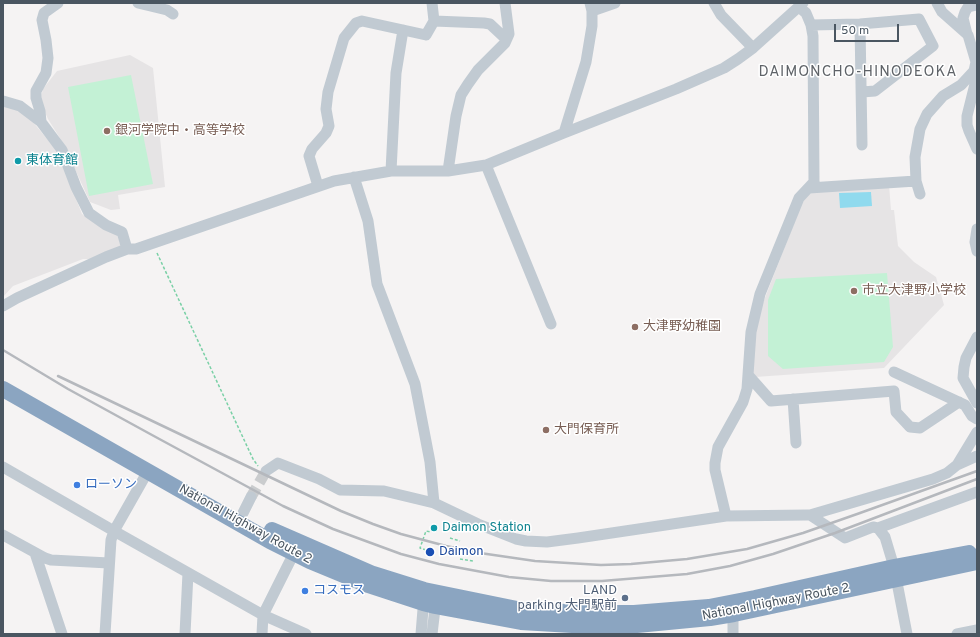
<!DOCTYPE html>
<meta charset="utf-8">
<style>
body{margin:0}
#map{position:relative;width:980px;height:637px;overflow:hidden;background:#f5f3f3;font-family:Overpass,sans-serif}
canvas{display:block}
.frame{position:absolute;inset:0;border:4px solid #4a5661;pointer-events:none}
.scale{position:absolute;left:834px;top:24px;width:65px;height:18px;box-sizing:border-box;border:2px solid #4a5661;border-top:0;padding-left:5px;font-size:12px;line-height:14px;white-space:nowrap;color:#4a5661;-webkit-text-stroke:3px #fff;paint-order:stroke}
</style>
<div id="map">
<canvas width="980" height="637"></canvas>
<div class="frame"></div>
<div class="scale">50 m</div>
</div>
<script>
const ctx = document.querySelector('canvas').getContext('2d');
ctx.lineJoin = 'round';
function fill(path, color) {
  ctx.fillStyle = color;
  ctx.fill(path, 'evenodd');
}
function poly(rows) {
  const path = new Path2D();
  for (const r of rows) {
    path.moveTo(r[0], r[1]);
    for (let i = 2; i < r.length; i += 2) path.lineTo(r[i], r[i + 1]);
  }
  return path;
}
function strokePath(path, color, width, dash) {
  ctx.strokeStyle = color;
  ctx.lineWidth = width;
  ctx.lineCap = dash ? 'butt' : 'round';
  ctx.setLineDash(dash || []);
  ctx.stroke(path);
}
function label(font, color, halo, rows, align = 'center') {
  ctx.font = font + ' Overpass,"Noto Sans JP",sans-serif';
  ctx.lineWidth = 3;
  ctx.setLineDash([]);
  ctx.textBaseline = 'middle';
  ctx.strokeStyle = halo;
  ctx.fillStyle = color;
  for (const [text, x, y, turn = 0] of rows) {
    ctx.save();
    ctx.translate(x, y);
    ctx.rotate((+turn || 0) * Math.PI / 180);
    ctx.textAlign = isNaN(turn) ? turn : align;
    if (halo) ctx.strokeText(text, 0, 0);
    ctx.fillText(text, 0, 0);
    ctx.restore();
  }
}
fill(poly([
 [130,55,153,68,165,187,118,195,120,209,111,210,90,202,63,143,48,119,40,101,43,89,57,71],
 [3,103,18,110,33,122,57,151,82,214,96,224,117,235,121,246,92,259,83,259,13,286,3,297],
 [889,185,891,210,894,210,898,246,914,262,936,277,944,305,884,368,755,377,752,373,754,338,759,313,805,195,809,192]
]), '#e6e4e5');
fill(poly([
 [131,75,153,184,89,196,68,87],
 [887,273,893,347,884,362,783,369,768,356,768,300,776,279]
]), '#c3f1d5');
fill(poly([
 [871,192,872,206,840,208,839,193]
]), '#90daee');
strokePath(poly([
 [251,497,266,471]
]), '#caccce', 11, [11, 5.5]);
strokePath(poly([
 [157,253,253,459,258,466],
 [450,538,460,541],
 [426,550,420,548,426,531,431,532],
 [460,559,473,561]
]), '#7ad0a6', 1.5, [3, 2]);
strokePath(poly([
 [138,3,167,10,173,14],
 [432,3,434,21],
 [714,3,721,15,753,48],
 [592,11,615,3],
 [860,24,862,145],
 [811,25,860,24,919,19,933,46,875,91,862,92],
 [967,34,963,18,965,12,968,7,977,5],
 [974,71,976,80,967,116,967,125,969,131,977,149],
 [3,101,20,106,41,122,62,150,76,187,89,213,106,225,122,232,127,249],
 [41,122,40,111,36,98,36,91,46,73,48,58,46,40,42,20,44,13,58,3],
 [564,133,586,62,592,26,592,11,590,3],
 [486,165,551,324],
 [391,171,396,73,403,30],
 [448,171,456,116,461,95,468,84,478,70,505,43,509,34,505,3],
 [354,177,368,221,377,284,415,384,430,462,434,503,478,524,516,539,526,541,547,542,578,538,726,516,807,515,810,515,845,538,873,527,878,528,977,492],
 [916,181,920,194],
 [318,186,309,156,312,149,326,133,329,126,326,109,328,92,344,38,356,23,362,21,426,35,434,21,484,23,490,24,506,39],
 [809,188,916,181,915,157,920,129,927,114,943,96,961,85,974,71,976,62,968,35,942,12,937,3],
 [977,229,975,242,977,251],
 [3,306,17,298,106,257,127,249,136,249,334,181,391,171,448,171,486,165,564,133,676,89,724,68,738,59,753,48,803,3],
 [977,337,966,358,964,367,963,378,977,403],
 [894,372,965,405,972,416,977,419],
 [748,375,771,401,894,391,896,412,910,427,920,428,959,402],
 [793,399,796,443],
 [957,465,977,456],
 [3,467,114,531,263,615,306,634],
 [266,471,278,463,319,479,340,490,384,491,434,503],
 [243,513,251,497],
 [810,515,933,479,947,473,957,465,977,432],
 [726,516,715,470,715,463,718,447,743,402,747,389,751,332,760,294,799,198,814,182,813,36,811,25,806,13,799,7],
 [878,528,885,537,894,567,907,634],
 [3,535,45,558,51,560,109,563],
 [35,553,62,634],
 [733,607,733,634],
 [105,634,111,540,114,531,148,471],
 [185,634,188,573],
 [262,634,263,615,294,553],
 [421,634,424,597],
 [432,634,436,600],
 [957,634,977,630]
]), '#c1cad2', 11);
strokePath(poly([
 [3,389,270,541,310,561,368,585,423,603,435,606,521,622,589,626,637,625,710,618,734,614,977,562],
 [272,530,373,574,424,590,522,610,589,613,634,613,709,607,755,598,894,567,969,553]
]), '#8ba5c1', 16);
strokePath(poly([
 [3,350,68,389,152,435,283,506,333,529,401,554,439,564,509,577,551,581,602,581,687,574,730,566,773,554,835,533,977,479],
 [58,376,341,511,373,524,401,534,446,546,480,553,535,561,601,565,631,564,687,559,747,549,803,533,860,513,977,471]
]), '#b5b8bd', 2.5);
for (const [x, y, r, color] of [
 [107,131,4,"#8d6e63"],
 [18,161,4,"#0f9aa8"],
 [854,291,4,"#8d6e63"],
 [635,327,4,"#8d6e63"],
 [546,430,4,"#8d6e63"],
 [77,485,4,"#3f7fe0"],
 [434,528,4,"#0f9aa8"],
 [430,552,5,"#1a4fb4"],
 [305,591,4,"#3f7fe0"],
 [625,598,4,"#5c6f8a"]
]) {
  const dot = new Path2D();
  dot.arc(x, y, r, 0, 2 * Math.PI);
  ctx.fillStyle = color;
  ctx.fill(dot);
  strokePath(dot, '#fff', 1.5);
}
label('13px', '#785e54', '#fff', [
 ["銀河学院中・高等学校",115,131],
 ["市立大津野小学校",862,291],
 ["大津野幼稚園",643,327],
 ["大門保育所",554,430]
], 'left');
label('13px', '#0d838f', '#fff', [
 ["東体育館",26,161],
 ["Daimon Station",442,528]
], 'left');
label('13px', '#366cbe', '#fff', [
 ["ローソン",85,485],
 ["コスモス",313,591]
], 'left');
label('13px', '#4a5661', '#fff', [
 ["National Highway Route 2",245,525,29],
 ["National Highway Route 2",776,603,-11]
]);
label('13px', '#164399', '#fff', [
 ["Daimon",439,552]
], 'left');
label('13px', '#4e5e75', '#fff', [
 ["LAND",617,591],
 ["parking 大門駅前",617,606]
], 'right');
ctx.letterSpacing = '1px';
label('15px', '#5f6368', '#fff', [
 ["DAIMONCHO-HINODEOKA",858,73]
]);
ctx.letterSpacing = '0px';
</script>
